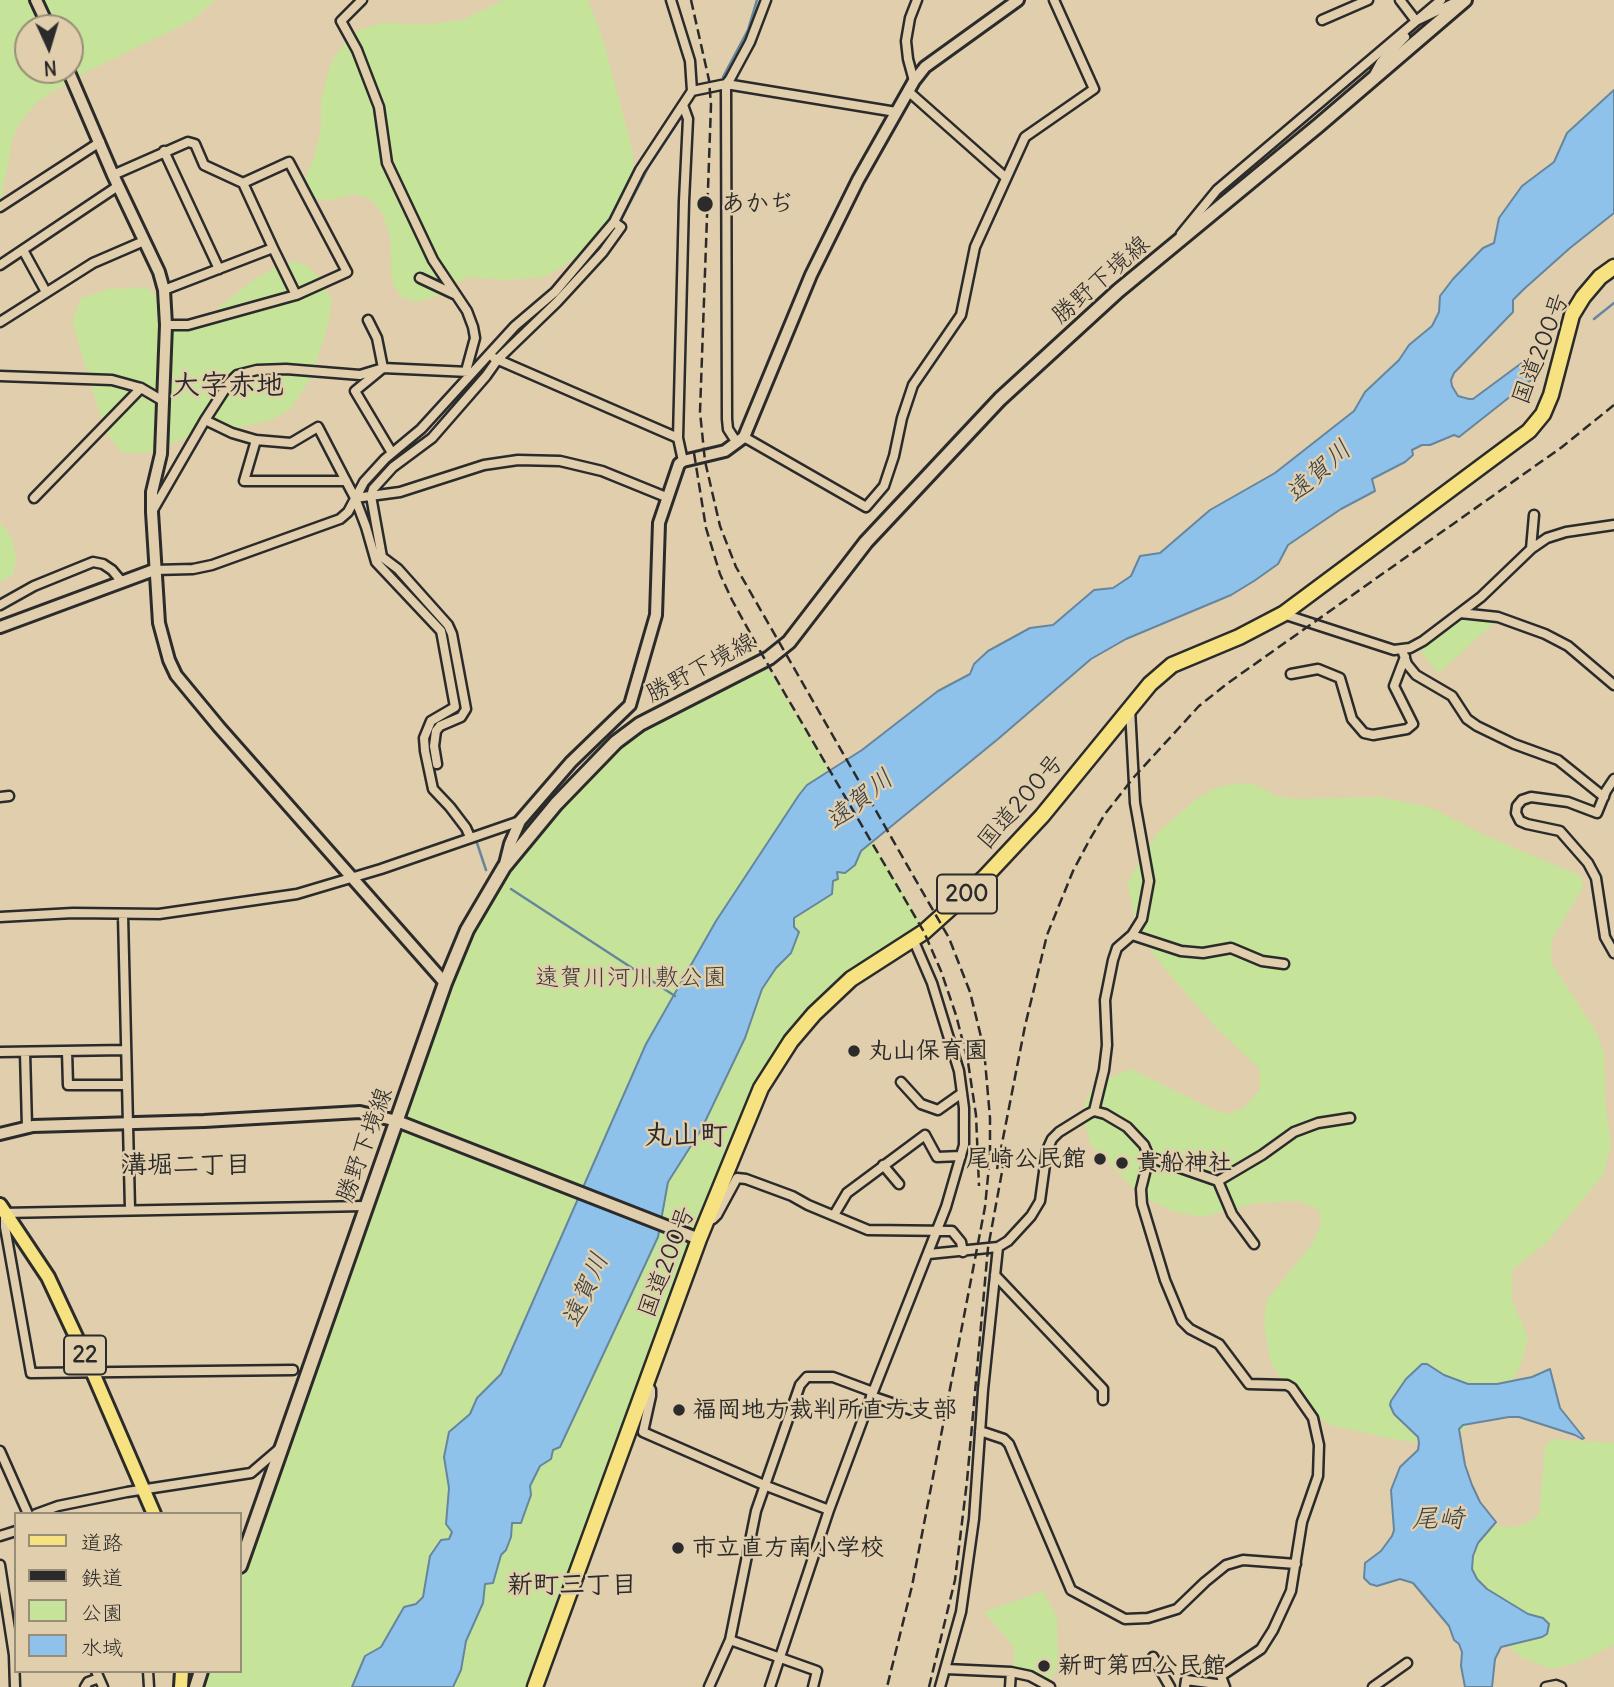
<!DOCTYPE html>
<meta charset="utf-8">
<style>
body{margin:0}
#map{position:relative;width:1614px;height:1687px;overflow:hidden;background:#e1ceac;font-family:Delius,"Klee One",sans-serif}
canvas{display:block}
.legend{position:absolute;left:14px;top:1512px;width:228px;height:161px;box-sizing:border-box;background:#e1ceac;border:2px solid #988d78;margin:0;padding:9px 12px;list-style:none;font-size:21px;color:#2b2b2b}
.legend li{display:flex;align-items:center;gap:14px;height:35px}
.legend b{width:35px;border:2px solid #988d78}
.north{position:absolute;left:14px;top:14px;width:70px;height:70px;box-sizing:border-box;background:#e1ceac;border:2px solid #988d78;border-radius:50%;rotate:176deg;font-size:19px;font-weight:700;line-height:28px;text-align:center;color:#2b2b2b}
.north::after{content:'';display:block;margin:auto;width:24px;height:32px;background:#2b2b2b;clip-path:polygon(50% 0,100% 100%,50% 72%,0 100%)}
</style>
<div id="map">
<canvas width="1614" height="1687"></canvas>
<ul class="legend">
<li><b style="height:9px;background:#f7e281"></b>道路</li>
<li><b style="height:9px;background:#2b2b2b"></b>鉄道</li>
<li><b style="height:19px;background:#c6e39a"></b>公園</li>
<li><b style="height:19px;background:#8ec2eb"></b>水域</li>
</ul>
<div class="north">N</div>
</div>
<script>
const ctx = document.querySelector('canvas').getContext('2d');
ctx.lineJoin = 'round';
function fill(path, color) {
  ctx.fillStyle = color;
  ctx.fill(path, 'evenodd');
}
function poly(rows) {
  const path = new Path2D();
  for (const r of rows) {
    path.moveTo(r[0], r[1]);
    for (let i = 2; i < r.length; i += 2) path.lineTo(r[i], r[i + 1]);
  }
  return path;
}
function strokePath(path, color, width, dash) {
  ctx.strokeStyle = color;
  ctx.lineWidth = width;
  ctx.lineCap = dash ? 'butt' : 'round';
  ctx.setLineDash(dash || []);
  ctx.stroke(path);
}
function label(font, color, halo, rows, align = 'center') {
  ctx.font = font + ' Delius,"Klee One",sans-serif';
  ctx.lineWidth = 5;
  ctx.setLineDash([]);
  ctx.textBaseline = 'middle';
  ctx.strokeStyle = halo;
  ctx.fillStyle = color;
  for (const [text, x, y, turn = 0] of rows) {
    ctx.save();
    ctx.translate(x, y);
    ctx.rotate((+turn || 0) * Math.PI / 180);
    ctx.textAlign = isNaN(turn) ? turn : align;
    if (halo) ctx.strokeText(text, 0, 0);
    ctx.fillText(text, 0, 0);
    ctx.restore();
  }
}
fill(poly([
 [0,0,216,0,191,21,78,76,38,101,21,121,13,137,0,205],
 [28,28,70,28,70,70,28,70],
 [504,0,588,0,602,36,633,152,634,181,623,206,579,254,562,267,544,277,505,280,469,277,454,284,444,294,416,302,401,297,392,282,390,236,382,212,370,199,354,194,332,200,314,199,306,191,306,175,314,158,321,130,321,101,329,69,335,56,353,32,382,23,427,24,462,20],
 [296,262,305,264,318,276,332,300,328,325,311,378,290,409,272,420,238,428,207,431,182,439,160,449,142,453,122,453,105,431,74,328,73,320,81,298,110,289,146,287,159,298,178,325,209,316,249,283,280,264],
 [0,522,12,538,16,559,13,575,0,582],
 [1456,620,1495,622,1440,672,1435,670,1422,653,1424,643],
 [766,665,922,924,850,971,809,1010,780,1044,757,1084,690,1246,528,1687,202,1687,208,1671,240,1671,240,1581,408,1103,472,931,498,885,560,805,618,746,649,725],
 [1238,783,1257,785,1276,796,1296,799,1380,797,1432,808,1484,835,1581,876,1583,887,1551,941,1552,964,1595,1030,1604,1052,1605,1101,1611,1145,1603,1175,1547,1242,1512,1270,1512,1301,1528,1337,1521,1365,1506,1394,1453,1438,1431,1444,1397,1440,1330,1425,1292,1398,1270,1360,1264,1323,1267,1300,1312,1244,1321,1224,1319,1210,1300,1201,1256,1203,1202,1217,1175,1212,1141,1196,1091,1145,1085,1124,1084,1105,1094,1084,1131,1069,1214,1110,1228,1114,1245,1107,1260,1089,1259,1068,1218,1030,1154,956,1137,925,1127,883,1158,832,1199,797,1219,787],
 [1553,1439,1614,1443,1614,1645,1574,1664,1552,1669,1525,1659,1493,1636,1446,1532,1467,1525,1512,1527,1525,1524,1539,1515,1545,1447],
 [1043,1591,1057,1617,1058,1665,1050,1681,1014,1667,1014,1647,984,1612]
]), '#c6e39a');
const water = poly([
 [1614,90,1614,213,1570,248,1524,289,1513,300,1513,312,1454,373,1451,380,1452,386,1458,396,1469,399,1473,399,1523,362,1535,377,1459,437,1454,435,1430,445,1422,445,1412,450,1413,455,1405,462,1372,479,1375,491,1341,509,1288,545,1278,564,1254,581,1231,595,1126,639,1091,659,998,739,861,851,855,865,845,873,837,872,838,879,833,881,832,894,794,918,794,927,799,932,791,953,776,968,762,989,745,1038,701,1130,668,1182,658,1237,560,1447,553,1450,551,1459,540,1466,530,1486,531,1495,521,1523,512,1523,511,1537,506,1550,501,1555,493,1583,485,1584,483,1603,466,1641,461,1670,453,1687,352,1687,365,1656,381,1647,404,1607,416,1604,423,1597,430,1556,441,1540,449,1539,452,1532,446,1524,449,1488,444,1457,449,1432,470,1414,477,1398,501,1374,646,1044,716,921,799,795,807,785,862,750,938,691,970,674,974,664,988,651,1030,628,1053,625,1094,590,1113,588,1131,576,1140,556,1160,553,1210,510,1275,473,1354,411,1365,392,1399,360,1409,345,1432,326,1439,312,1440,296,1453,279,1483,248,1494,243,1499,218,1522,186,1554,162,1567,133,1614,90],
 [1422,1364,1427,1364,1444,1375,1468,1384,1497,1384,1532,1377,1550,1369,1560,1408,1584,1438,1582,1439,1575,1435,1519,1417,1509,1417,1463,1425,1459,1429,1465,1465,1472,1485,1480,1502,1496,1522,1478,1543,1473,1556,1472,1569,1477,1579,1487,1589,1528,1614,1543,1618,1549,1624,1547,1634,1542,1637,1501,1647,1495,1659,1492,1687,1465,1687,1461,1666,1462,1652,1459,1644,1454,1640,1449,1626,1413,1583,1400,1579,1377,1586,1370,1584,1364,1578,1365,1563,1381,1551,1392,1536,1394,1530,1391,1490,1400,1467,1418,1450,1419,1443,1418,1437,1394,1414,1390,1405,1391,1401,1406,1379,1422,1364]
]);
fill(water, '#8ec2eb');
strokePath(water, '#66869e', 2);
strokePath(poly([
 [723,77,748,30,757,0],
 [563,288,601,246,622,218,649,166,680,119],
 [1594,319,1614,303],
 [497,352,557,295],
 [366,490,389,463,429,434,488,364],
 [368,506,373,537],
 [379,560,437,621],
 [444,629,450,656],
 [437,721,457,714,460,707,453,677],
 [428,743,431,729],
 [446,797,456,806,473,834],
 [476,840,486,870],
 [511,889,675,996]
]), '#66869e', 2.5);
const minor = poly([
 [362,0,341,21,357,50,379,107,387,163,433,260,467,311,473,327,475,338,466,371],
 [1400,0,1416,21,1458,1],
 [1322,20,1368,0],
 [1374,75,1381,62,1405,37],
 [914,81,908,59,906,41,910,18,917,0],
 [692,91,726,84,730,79,750,42,766,0],
 [908,91,1005,177],
 [683,105,688,119,684,201,678,438,683,461],
 [164,151,219,269],
 [113,175,188,142,195,144,204,165,243,183,273,248,164,290],
 [0,207,100,142],
 [1181,234,1217,190,1441,0],
 [273,248,296,295],
 [23,250,46,292],
 [0,265,118,186],
 [420,278,454,294],
 [368,320,377,338,383,368,355,391,392,453],
 [0,322,93,263,144,241],
 [166,325,188,325,296,295,347,272,289,162,243,183],
 [494,358,678,438],
 [0,376,112,380,141,388,163,401],
 [205,420,232,433,256,440],
 [744,437,866,507,884,486,894,456,902,418,913,385,961,315,975,247,1025,137,1094,89,1054,0],
 [737,443,728,429,727,419,726,84,896,112],
 [346,481,244,481,256,440,291,443,318,427,346,481,355,498,366,527,376,562,441,631,442,636,455,707,431,721,424,738,425,751,433,789,450,807,466,828,470,837],
 [34,498,141,388],
 [355,498,400,492,484,465,518,460,560,461,602,471,666,497],
 [153,510,205,420,229,383,237,375,257,370,286,369,360,375,383,368,469,372],
 [1531,549,1534,515],
 [154,570,193,569,212,565,340,519,348,512,364,482,385,459,421,429,515,326,555,292,614,222,640,170,692,91,690,61,671,0],
 [0,605,34,586,93,562,103,564,112,570,122,582],
 [1460,613,1498,617,1545,634,1568,646,1614,685],
 [1283,614,1394,650,1410,648,1423,641,1481,597,1531,549,1547,538,1566,532,1614,525],
 [1402,650,1407,664,1416,675,1452,696,1467,719,1477,726,1514,744,1558,760,1604,797],
 [1291,674,1318,669,1340,678,1352,719,1364,733,1373,735,1407,729,1413,724,1394,686,1405,657],
 [437,764,434,746,436,731,440,726,461,717,466,709,452,634,448,625,398,569,382,557,371,496,373,489,393,467,432,438,486,376,498,359,557,302,603,252,621,227,614,222],
 [1614,779,1606,791,1597,813,1568,802,1531,797,1522,800,1517,806,1516,813,1520,821,1527,824,1560,831,1588,863,1596,878,1605,937,1614,953],
 [0,797,9,796],
 [123,915,130,1209],
 [0,917,73,913,159,914,297,894,381,869,520,821],
 [1132,935,1181,951,1203,953,1231,948,1262,961,1284,964],
 [67,1051,68,1085,126,1085],
 [0,1052,125,1050],
 [25,1052,27,1127],
 [901,1082,921,1104,938,1110,962,1093],
 [1094,1111,1104,1070,1107,1045,1105,1000,1113,960,1117,948,1132,935,1142,919,1149,881,1135,803,1130,709],
 [1149,1157,1218,1181,1262,1155,1294,1132,1318,1123,1350,1118],
 [883,1165,899,1184],
 [1218,1181,1232,1214,1254,1244],
 [3,1213,365,1206],
 [834,1215,847,1193,925,1135,937,1157,961,1156],
 [5,1216,5,1227,31,1373,293,1370],
 [707,1219,713,1219,717,1215,737,1178,746,1179,792,1196,808,1205,868,1230,952,1231,961,1242,963,1252],
 [929,1254,998,1247,1008,1241,1031,1216,1040,1201,1047,1150,1052,1139,1059,1132,1088,1114,1094,1111,1105,1114,1127,1127,1144,1145,1149,1157,1141,1189,1142,1204,1165,1280,1182,1321,1190,1329,1219,1344,1249,1384,1287,1385,1292,1388,1313,1418,1319,1445,1318,1476,1302,1522,1291,1591,1273,1630,1261,1649,1221,1676,1225,1687],
 [995,1275,1103,1389,1103,1400],
 [647,1383,651,1390,651,1396,643,1432,764,1485,829,1510],
 [871,1396,915,1411],
 [980,1431,1004,1439,1009,1444,1071,1590,1125,1619,1148,1618,1177,1609,1205,1582,1226,1565,1243,1560,1296,1564],
 [0,1451,28,1514],
 [36,1514,58,1506,127,1492,251,1473,279,1449],
 [0,1536,16,1531],
 [0,1565,14,1655,15,1687],
 [730,1640,817,1671,813,1687],
 [1153,1657,1170,1687],
 [946,1669,1011,1672,1030,1676,1050,1687],
 [96,1671,103,1687],
 [148,1671,149,1687],
 [85,1687,88,1682,99,1678],
 [709,1687,730,1640,756,1511,800,1385,807,1377,833,1377,873,1392],
 [770,1687,829,1510,873,1392,946,1207,964,1145,964,1108,959,1071,932,983,913,939],
 [940,1687,961,1612,974,1519,983,1390,998,1247],
 [1010,1687,1011,1672],
 [1185,1687,1186,1680,1224,1685],
 [1373,1687,1407,1663],
 [1546,1687,1556,1685,1561,1687]
]);
const tertiary = poly([
 [36,0,49,28],
 [68,70,113,175,159,272,164,290,166,325,161,454,152,492,152,512,159,623,169,660,176,675,219,727,445,983],
 [0,627,154,570],
 [505,864,510,844,520,821,571,762,630,705,656,615,659,523,679,464,683,461,725,451,744,437,811,275,858,180,914,81,925,67,1018,0],
 [0,1134,33,1126,204,1121,360,1112,397,1121,699,1239]
]);
const secondary = poly([
 [240,1566,445,983,467,930,504,867,556,804,616,742,640,724,769,658,789,642,866,542,1000,399,1118,291,1319,125,1465,0],
 [196,1687,201,1671]
]);
const primary = poly([
 [0,1205,48,1277,93,1373,154,1514],
 [181,1687,182,1671]
]);
const trunk = poly([
 [535,1687,699,1239,761,1088,791,1041,814,1014,851,979,924,932,985,877,1042,816,1150,684,1172,665,1239,637,1283,614,1529,431,1543,414,1551,395,1572,315,1583,297,1600,277,1614,267]
]);
strokePath(minor, '#2b2b2b', 13);
strokePath(tertiary, '#2b2b2b', 16);
strokePath(secondary, '#2b2b2b', 18);
strokePath(primary, '#2b2b2b', 18);
strokePath(trunk, '#2b2b2b', 19);
strokePath(minor, '#e1ceac', 8);
strokePath(tertiary, '#e1ceac', 10);
strokePath(secondary, '#e1ceac', 12);
strokePath(primary, '#f7e281', 12);
strokePath(trunk, '#f7e281', 14);
strokePath(poly([
 [691,0,709,80,711,105,700,412,705,461,720,526,736,567,949,938,970,992,984,1049,990,1118,990,1156,985,1207,912,1586,887,1687],
 [694,453,706,528,720,574,732,600,760,651,924,932,941,971,956,1015,968,1062,976,1115,979,1186],
 [997,1169,1025,1026,1047,935,1073,871,1090,839,1105,814,1134,777,1199,706,1228,683,1562,447,1614,405],
 [929,1687,955,1580,967,1481,988,1248,1004,1161]
]), '#2b2b2b', 2.5, [10, 5]);
for (const [x, y, r, color] of [
 [705,204,9,"#2b2b2b"],
 [854,1051,7,"#2b2b2b"],
 [1100,1159,7,"#2b2b2b"],
 [1122,1163,7,"#2b2b2b"],
 [679,1410,7,"#2b2b2b"],
 [678,1548,7,"#2b2b2b"],
 [1044,1666,7,"#2b2b2b"]
]) {
  const dot = new Path2D();
  dot.arc(x, y, r, 0, 2 * Math.PI);
  ctx.fillStyle = color;
  ctx.fill(dot);
  strokePath(dot, '#e1ceac', 2.5);
}
for (const [x, y, w] of [
 [967,894,60],
 [85,1355,42]
]) {
  const box = new Path2D();
  box.roundRect(x - w / 2, y - 19.5, w, 39, 5);
  ctx.fillStyle = '#e1ceac';
  ctx.fill(box);
  strokePath(box, '#2b2b2b', 2);
}
label('bold 23px', '#2b2b2b', null, [
 ["200",967,894],
 ["22",85,1355]
]);
label('bold 24px', '#2b2b2b', '#e1ceac', [
 ["あかぢ",721,204],
 ["丸山保育園",868,1051],
 ["尾崎公民館",1086,1159,"right"],
 ["貴船神社",1136,1163],
 ["福岡地方裁判所直方支部",693,1410],
 ["市立直方南小学校",692,1548],
 ["新町第四公民館",1058,1666]
], 'left');
label('24px', '#2b2b2b', '#e1ceac', [
 ["勝野下境線",1101,280,-41],
 ["国道200号",1541,349,-69],
 ["勝野下境線",701,668,-28],
 ["国道200号",1021,802,-49],
 ["勝野下境線",365,1145,-70],
 ["国道200号",667,1262,-69]
]);
label('24px', '#3a3d36', '#e1ceac', [
 ["遠賀川河川敷公園",631,978]
]);
label('italic 26px', '#3a4248', '#e1ceac', [
 ["遠賀川",1319,472,-42],
 ["遠賀川",860,800,-39],
 ["遠賀川",586,1290,-66],
 ["尾崎",1438,1520]
]);
label('bold 26px', '#2b2b2b', '#e1ceac', [
 ["溝堀二丁目",186,1166],
 ["新町三丁目",572,1586]
]);
label('bold 28px', '#2b2b2b', '#e1ceac', [
 ["大字赤地",228,386],
 ["丸山町",686,1136]
]);
</script>
